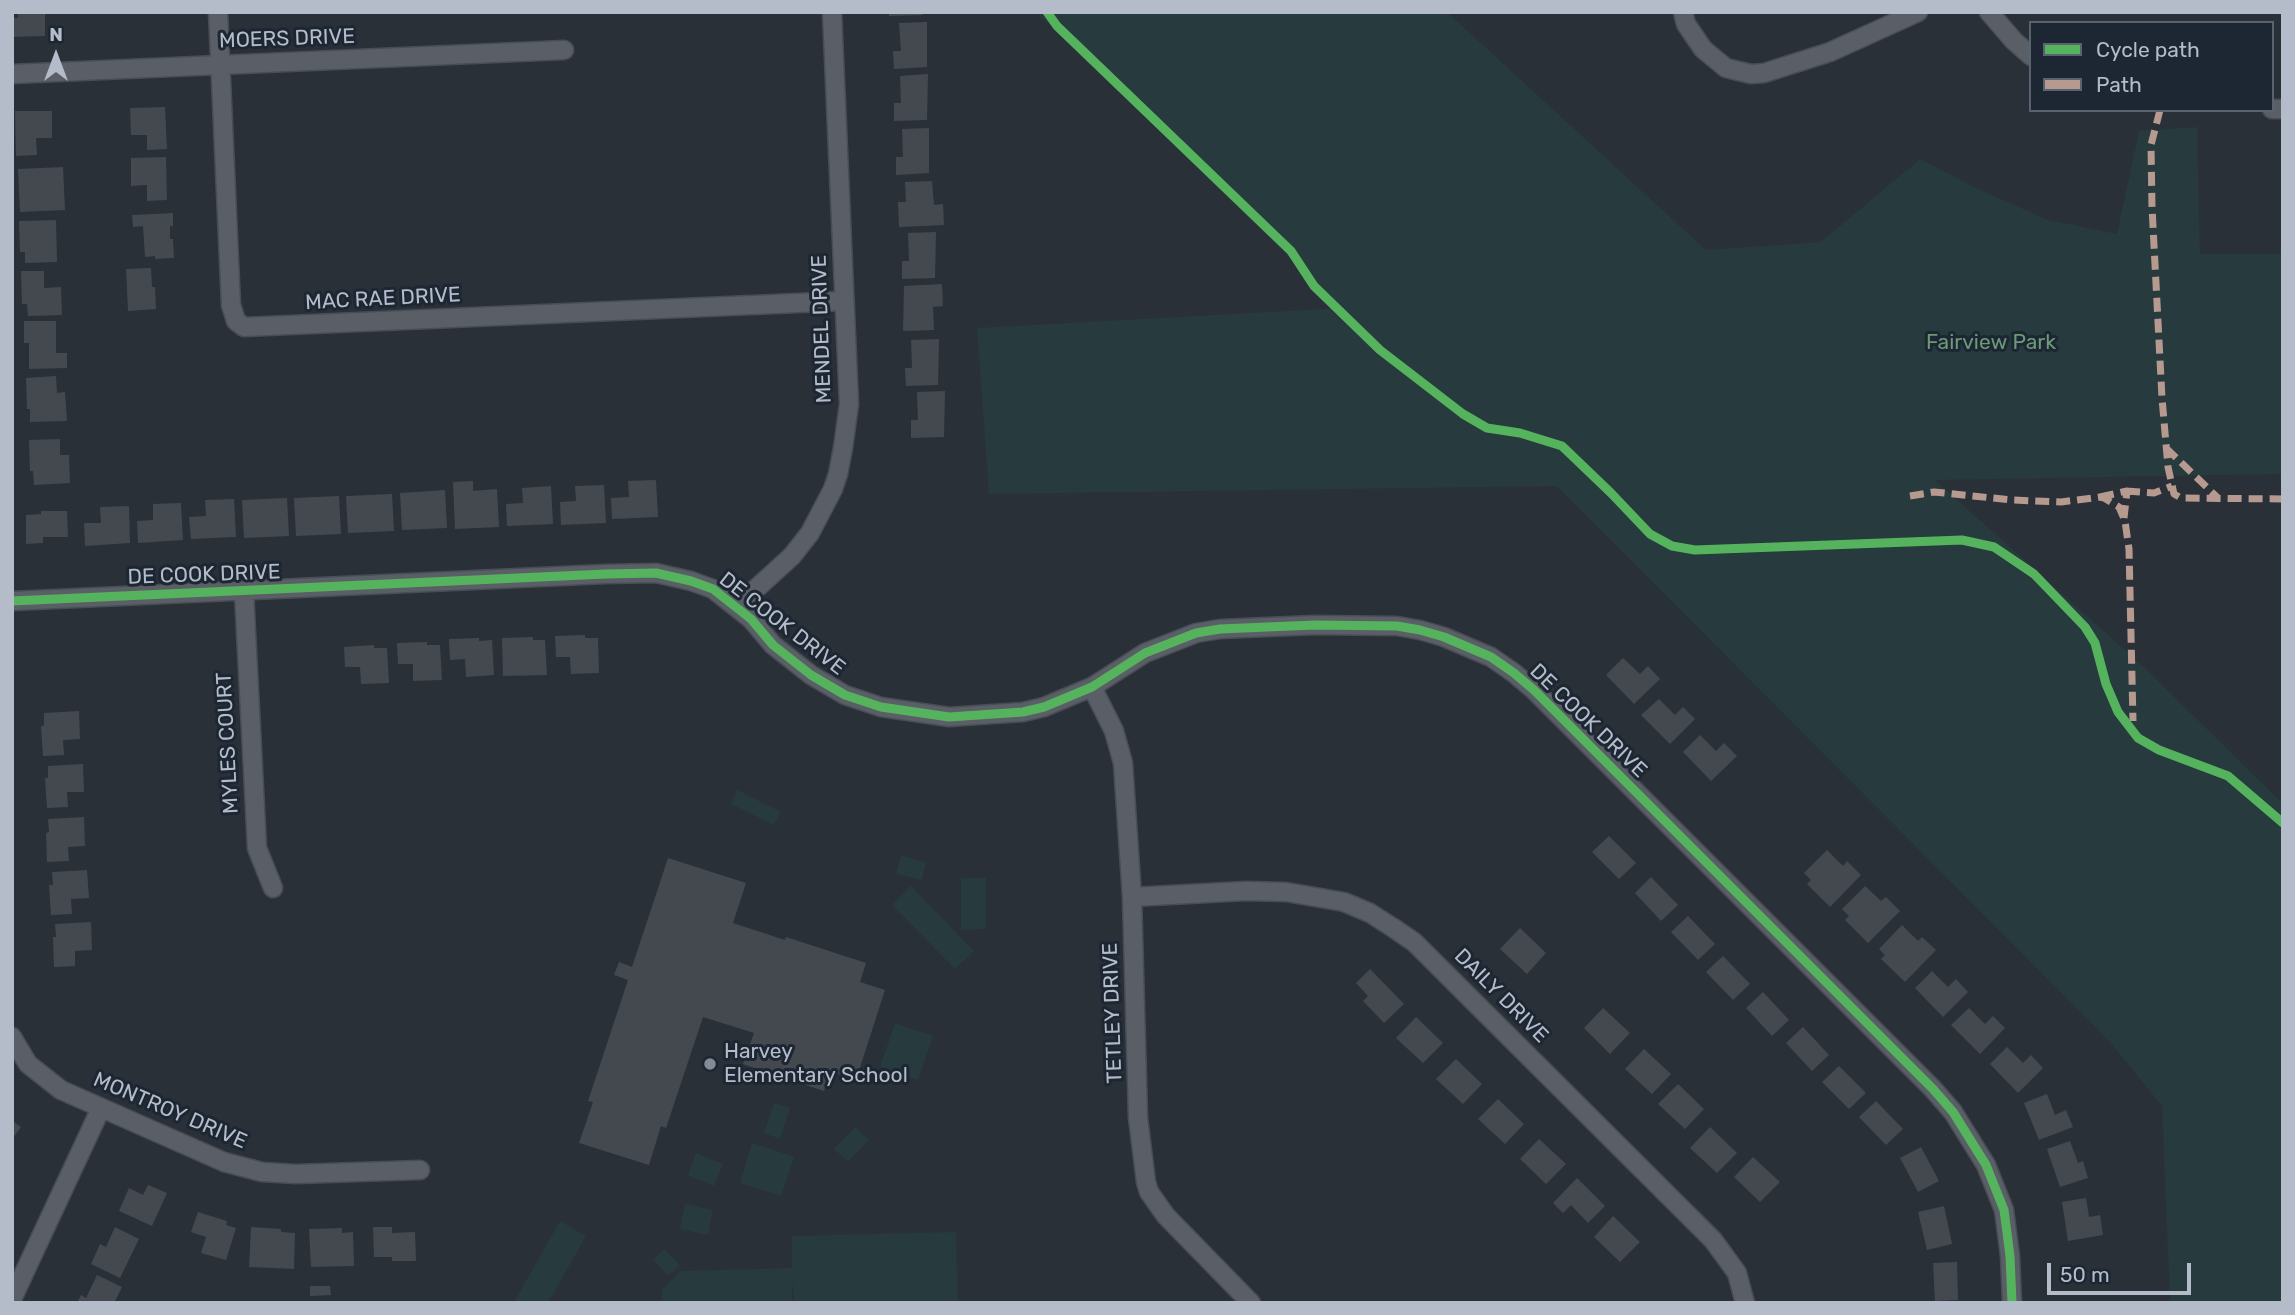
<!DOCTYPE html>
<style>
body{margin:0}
#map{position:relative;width:2295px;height:1315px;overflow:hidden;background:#2a3038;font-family:Rubik,sans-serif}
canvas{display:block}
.frame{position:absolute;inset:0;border:14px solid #b4bcc9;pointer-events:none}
.legend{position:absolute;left:2029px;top:21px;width:245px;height:91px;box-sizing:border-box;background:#1d2633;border:2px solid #59626f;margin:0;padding:9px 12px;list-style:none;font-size:21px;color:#b4bcc9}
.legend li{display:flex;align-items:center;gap:14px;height:35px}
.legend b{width:35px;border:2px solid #59626f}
.north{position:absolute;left:21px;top:21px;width:70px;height:70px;-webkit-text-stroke:5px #1d2633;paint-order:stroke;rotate:0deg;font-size:19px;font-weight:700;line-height:28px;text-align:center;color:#b4bcc9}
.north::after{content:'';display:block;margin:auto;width:24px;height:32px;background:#b4bcc9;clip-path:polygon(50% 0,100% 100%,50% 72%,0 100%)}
.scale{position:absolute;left:2047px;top:1263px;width:144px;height:32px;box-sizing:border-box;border:4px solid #b4bcc9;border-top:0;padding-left:9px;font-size:21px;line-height:24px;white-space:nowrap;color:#b4bcc9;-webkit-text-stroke:5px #1d2633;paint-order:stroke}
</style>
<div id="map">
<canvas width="2295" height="1315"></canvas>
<div class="frame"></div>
<ul class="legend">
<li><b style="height:9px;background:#56b35d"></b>Cycle path</li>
<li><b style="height:9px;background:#b69a8f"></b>Path</li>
</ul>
<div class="north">N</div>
<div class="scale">50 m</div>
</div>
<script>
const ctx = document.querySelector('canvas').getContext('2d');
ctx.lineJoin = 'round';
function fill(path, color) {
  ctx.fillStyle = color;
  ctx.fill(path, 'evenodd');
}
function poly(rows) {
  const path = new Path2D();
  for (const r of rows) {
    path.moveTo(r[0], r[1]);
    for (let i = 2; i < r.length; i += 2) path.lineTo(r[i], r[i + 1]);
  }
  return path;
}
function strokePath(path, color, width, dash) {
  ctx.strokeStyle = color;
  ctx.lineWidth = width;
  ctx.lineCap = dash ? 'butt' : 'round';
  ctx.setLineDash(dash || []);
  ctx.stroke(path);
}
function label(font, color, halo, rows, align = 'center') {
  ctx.font = font + ' Rubik,sans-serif';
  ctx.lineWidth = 6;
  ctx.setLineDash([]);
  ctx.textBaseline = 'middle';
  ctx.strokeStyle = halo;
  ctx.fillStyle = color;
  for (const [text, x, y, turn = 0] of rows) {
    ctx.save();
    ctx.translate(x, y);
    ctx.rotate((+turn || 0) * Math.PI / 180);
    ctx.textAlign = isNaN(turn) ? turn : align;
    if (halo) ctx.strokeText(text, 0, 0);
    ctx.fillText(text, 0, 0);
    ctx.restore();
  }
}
fill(poly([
 [1036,12,1447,12,1706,250,1821,242,1920,159,1976,188,2048,220,2117,234,2139,131,2197,127,2200,254,2283,254,2283,474,1935,480,2145,668,2283,804,2283,1303,2170,1303,2162,1106,2110,1042,1557,486,989,494,977,328,1342,308],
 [737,790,781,812,774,825,731,804],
 [901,856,926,862,922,880,896,874],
 [961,878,986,878,986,929,961,930],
 [911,886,974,951,955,969,892,905],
 [895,1023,933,1036,918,1080,880,1067],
 [774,1103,790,1108,780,1139,764,1133],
 [855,1127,869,1140,848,1162,834,1149],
 [752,1143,794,1157,781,1196,740,1183],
 [696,1153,723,1164,714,1186,688,1175],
 [685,1204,713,1210,708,1235,680,1229],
 [560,1221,586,1236,548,1303,516,1303,514,1302],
 [956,1232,958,1303,794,1303,792,1282,792,1303,662,1303,662,1289,681,1271,792,1268,792,1236],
 [665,1249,680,1266,668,1276,653,1259]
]), '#273a3e');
fill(poly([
 [18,12,45,12,45,36,12,37,12,18,18,18],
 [889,12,922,12,922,15,889,16],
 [927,22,927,67,894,69,893,51,901,51,899,23],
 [928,74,927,120,894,121,894,103,901,103,900,76],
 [165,107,167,149,147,150,147,135,131,135,130,108],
 [15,111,52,111,52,138,36,138,37,155,16,156],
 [929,128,929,173,896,175,896,157,903,157,902,129],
 [166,157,167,200,147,201,147,185,131,186,131,158],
 [63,167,65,210,20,212,18,169],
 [932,181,934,205,943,204,944,225,899,227,898,202,906,202,905,182],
 [173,213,173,226,170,226,170,239,173,239,174,258,155,259,155,256,145,257,143,226,133,227,132,215],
 [56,220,57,262,25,263,25,252,20,252,19,221],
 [936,232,935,278,902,279,902,261,909,261,908,233],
 [151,268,152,287,155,287,156,309,128,311,126,269],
 [21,271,44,271,44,288,61,287,62,315,28,316,27,304,22,304],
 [942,284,943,306,933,307,934,330,903,331,904,286],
 [24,321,56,321,56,353,67,353,67,368,29,369,29,343,24,343],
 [939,339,938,385,906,386,905,368,912,368,911,340],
 [56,376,57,393,65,392,67,421,30,422,30,409,27,409,26,378],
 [945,391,944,437,911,438,911,420,918,420,917,392],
 [60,439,60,455,69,455,70,483,34,485,33,471,30,471,29,440],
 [656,480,658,517,612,519,611,498,629,497,628,481],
 [473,481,473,491,497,489,499,527,455,529,453,482],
 [604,485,606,523,561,525,560,502,576,501,575,486],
 [551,486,553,524,507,526,506,504,523,503,522,488],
 [445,490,447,528,402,530,400,493],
 [392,494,394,531,348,533,346,496],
 [339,496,341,534,296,536,294,498],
 [287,498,289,536,244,538,242,500],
 [234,499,236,537,191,539,189,517,206,516,205,500],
 [181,503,183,540,138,543,137,521,153,520,153,504],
 [129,506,130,543,85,546,84,523,101,523,100,507],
 [41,511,67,511,68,537,43,537,43,543,26,544,26,515,41,514],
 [585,635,585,638,598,638,599,673,571,674,570,657,556,657,555,636],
 [533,637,533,640,545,640,547,675,503,676,502,638],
 [479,638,479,641,492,640,494,675,466,677,465,659,450,660,449,639],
 [427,642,427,645,440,645,442,680,413,681,413,664,398,664,397,643],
 [374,645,374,648,387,648,389,683,361,684,360,667,345,667,344,647],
 [1623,658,1640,674,1648,666,1660,679,1634,704,1606,675],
 [1659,699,1675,715,1683,707,1695,719,1670,744,1641,715],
 [79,711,80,739,63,740,64,755,43,756,41,726,44,726,44,713],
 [1700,735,1716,751,1724,743,1737,756,1711,781,1683,752],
 [83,764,84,792,67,792,68,807,47,808,45,778,48,778,48,766],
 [84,817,85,846,68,847,69,861,47,862,46,833,49,832,48,819],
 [1609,836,1636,863,1619,879,1592,852],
 [1827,850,1843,866,1847,861,1861,875,1830,907,1807,884,1811,880,1804,873],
 [668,858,746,883,733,923,785,940,786,937,866,963,860,982,885,990,856,1080,830,1071,824,1091,743,1064,754,1033,703,1017,666,1128,661,1126,649,1165,579,1143,593,1102,588,1101,628,980,614,975,619,962,632,967],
 [87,870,89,898,71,899,72,914,51,915,49,885,53,885,52,872],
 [1651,877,1678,905,1661,921,1635,893],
 [1865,886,1881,901,1886,897,1900,911,1868,943,1845,920,1849,916,1842,909],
 [1688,916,1715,944,1698,960,1671,932],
 [91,922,92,950,75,951,75,966,54,967,53,937,56,937,55,924],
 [1902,925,1918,941,1922,937,1936,950,1905,982,1881,959,1885,955,1879,949],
 [1520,928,1546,953,1527,974,1500,949],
 [1723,956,1750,984,1733,1000,1706,972],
 [1370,969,1404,1004,1384,1023,1363,1001,1368,996,1356,983],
 [1932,971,1948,987,1956,979,1968,992,1943,1017,1915,988],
 [1763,992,1789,1020,1772,1036,1746,1008],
 [1603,1008,1630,1033,1610,1054,1584,1028],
 [1969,1008,1985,1024,1993,1016,2005,1028,1980,1054,1951,1025],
 [1416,1017,1443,1043,1423,1063,1396,1038],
 [1803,1027,1829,1055,1812,1071,1786,1043],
 [2007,1047,2023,1063,2031,1055,2043,1068,2018,1093,1990,1064],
 [1644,1049,1671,1074,1652,1094,1625,1069],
 [1456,1059,1482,1084,1463,1104,1436,1079],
 [1839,1066,1866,1093,1849,1109,1822,1082],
 [1678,1084,1704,1109,1685,1129,1658,1104],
 [2047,1094,2055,1115,2066,1110,2073,1127,2039,1140,2024,1103],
 [1498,1099,1524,1124,1505,1144,1478,1119],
 [1876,1101,1903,1129,1886,1145,1859,1117],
 [12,1121,21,1127,12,1139],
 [1710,1127,1737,1153,1717,1173,1690,1148],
 [1539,1139,1566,1164,1546,1184,1520,1159],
 [2070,1141,2078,1163,2083,1161,2088,1178,2060,1187,2047,1149],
 [1921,1147,1939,1181,1918,1192,1900,1158],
 [1753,1157,1780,1182,1760,1202,1734,1177],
 [1577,1178,1605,1206,1588,1223,1571,1205,1563,1213,1553,1203],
 [148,1185,167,1193,152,1226,119,1211,129,1188,143,1195],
 [2086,1198,2089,1217,2100,1215,2103,1235,2068,1241,2062,1202],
 [1944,1206,1952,1244,1927,1250,1918,1212],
 [198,1212,227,1221,226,1225,236,1228,226,1260,201,1253,206,1237,191,1232],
 [1613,1216,1640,1242,1620,1262,1594,1237],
 [115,1227,139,1239,120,1278,91,1264,100,1244,106,1247],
 [251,1227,281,1229,281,1232,295,1233,294,1269,249,1267],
 [373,1227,392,1227,392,1233,415,1232,416,1261,392,1261,392,1257,374,1257],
 [342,1228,342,1233,353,1232,354,1266,311,1267,309,1229],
 [1957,1262,1958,1300,1935,1301,1933,1263],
 [97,1275,122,1287,114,1303,77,1303,81,1295,86,1298],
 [310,1286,330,1286,331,1295,310,1296]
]), '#444950');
const minor = poly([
 [218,12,231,305,236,321,244,327,844,301],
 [1683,12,1686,24,1703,49,1726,68,1751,74,1764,73,1830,52,1918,12],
 [1989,12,2014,41,2031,56],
 [12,74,564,50],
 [2272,109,2283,109],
 [244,592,257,848,273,888],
 [12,601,606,574,656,573,691,581,713,589,751,619,773,645,811,675,845,695,881,707,949,717,1023,712,1044,707,1092,687,1145,653,1196,633,1220,629,1315,625,1397,626,1420,630,1444,637,1491,657,1514,673,1534,690,1933,1089,1953,1112,1986,1165,2004,1210,2010,1256,2012,1303],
 [737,606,792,556,810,533,833,489,838,474,843,448,849,404,832,12],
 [1092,687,1114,731,1123,763,1132,897,1138,1118,1146,1182,1149,1192,1166,1216,1251,1303],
 [1132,897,1246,891,1286,892,1344,902,1370,913,1392,927,1414,942,1713,1240,1737,1273,1745,1303],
 [12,1037,28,1064,61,1090,224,1162,262,1172,296,1174,420,1170],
 [12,1299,101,1108]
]);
strokePath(minor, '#484c53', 21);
strokePath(minor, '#5a5e66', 18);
strokePath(poly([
 [2160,110,2151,145,2152,207,2162,398,2168,467,2174,494,2181,498,2283,499],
 [2166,448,2218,498],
 [2126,491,2154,493,2172,486],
 [1910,496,1934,492,2012,500,2061,502,2100,497,2104,498,2119,507,2125,521,2129,549,2133,721],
 [2100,497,2127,491,2124,518]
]), '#b69a8f', 7, [14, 7]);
strokePath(poly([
 [1047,12,1057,26,1291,251,1314,286,1380,350,1463,414,1487,428,1520,433,1562,446,1611,493,1650,534,1672,546,1695,550,1962,540,1994,547,2034,574,2085,627,2095,643,2106,684,2118,712,2138,738,2159,750,2228,776,2283,823],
 [12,601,606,574,656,573,691,581,713,589,751,619,773,645,811,675,845,695,881,707,949,717,1023,712,1044,707,1092,687,1145,653,1196,633,1220,629,1315,625,1397,626,1420,630,1444,637,1491,657,1514,673,1534,690,1933,1089,1953,1112,1986,1165,2004,1210,2010,1256,2012,1303]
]), '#56b35d', 9);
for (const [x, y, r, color] of [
 [710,1064,7,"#848b96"]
]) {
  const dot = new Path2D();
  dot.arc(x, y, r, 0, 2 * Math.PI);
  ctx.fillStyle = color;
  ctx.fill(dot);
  strokePath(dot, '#1d2633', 2.5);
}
label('21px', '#b4bcc9', '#1d2633', [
 ["MOERS DRIVE",287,39,-2],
 ["MAC RAE DRIVE",383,299,-3],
 ["MENDEL DRIVE",822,329,-92],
 ["DE COOK DRIVE",204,575,-2],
 ["DE COOK DRIVE",782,624,38],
 ["DE COOK DRIVE",1588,721,44],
 ["MYLES COURT",228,743,-93],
 ["DAILY DRIVE",1501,996,45],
 ["TETLEY DRIVE",1113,1013,-92],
 ["MONTROY DRIVE",170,1111,23]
]);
label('21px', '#6b9a76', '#1d2633', [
 ["Fairview Park",1991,343]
]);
label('21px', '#b4bcc9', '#1d2633', [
 ["Harvey",724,1052],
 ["Elementary School",724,1076]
], 'left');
</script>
